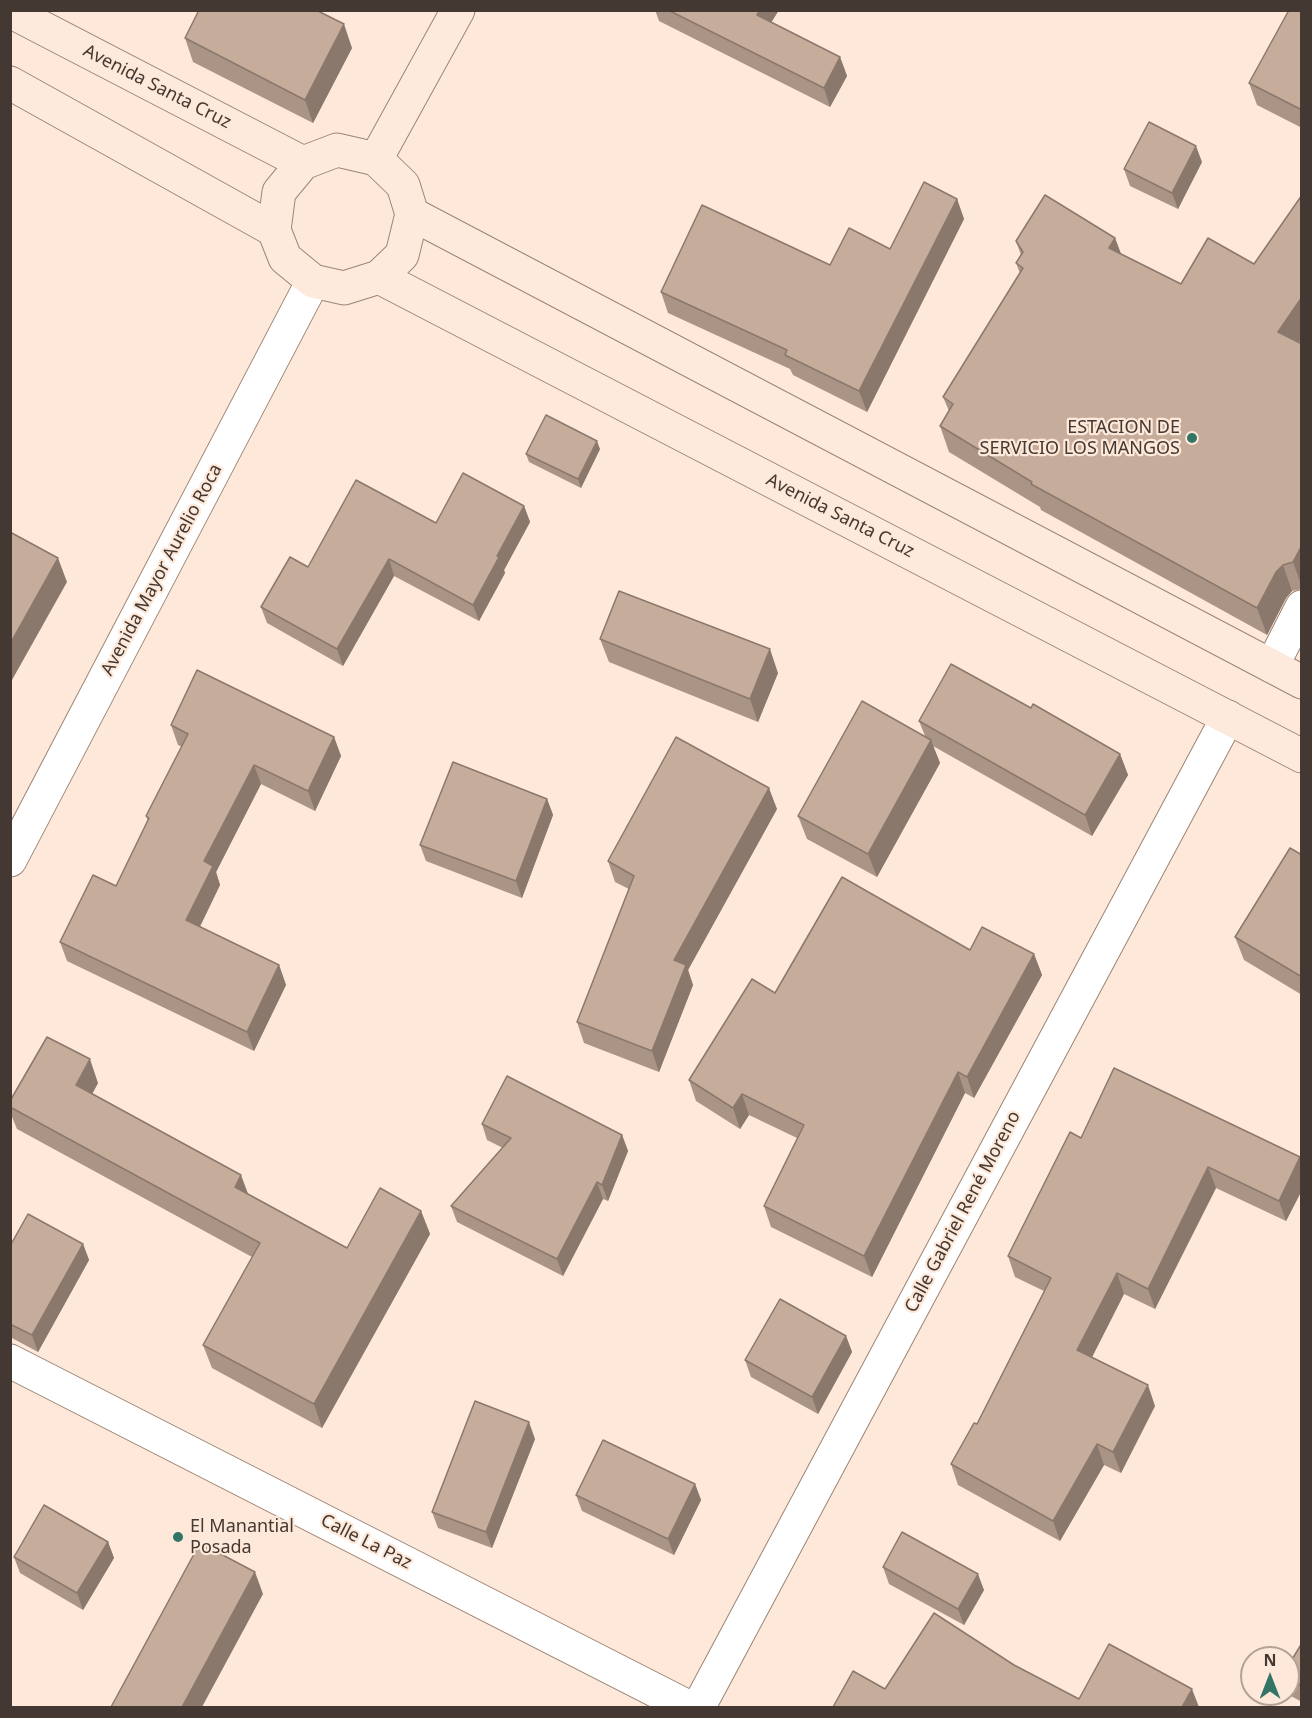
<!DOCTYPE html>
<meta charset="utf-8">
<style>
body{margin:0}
#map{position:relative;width:1312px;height:1718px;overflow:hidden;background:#fee8d9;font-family:"Noto Sans",sans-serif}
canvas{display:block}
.frame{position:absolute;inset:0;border:12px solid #443932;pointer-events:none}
.north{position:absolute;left:1240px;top:1646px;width:60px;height:60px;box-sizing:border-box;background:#fee8d9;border:2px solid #b4a296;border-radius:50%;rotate:0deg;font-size:16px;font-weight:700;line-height:24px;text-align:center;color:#443932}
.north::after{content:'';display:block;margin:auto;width:21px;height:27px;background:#327566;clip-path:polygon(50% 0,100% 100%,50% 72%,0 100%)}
</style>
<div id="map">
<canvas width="1312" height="1718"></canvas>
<div class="frame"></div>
<div class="north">N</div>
</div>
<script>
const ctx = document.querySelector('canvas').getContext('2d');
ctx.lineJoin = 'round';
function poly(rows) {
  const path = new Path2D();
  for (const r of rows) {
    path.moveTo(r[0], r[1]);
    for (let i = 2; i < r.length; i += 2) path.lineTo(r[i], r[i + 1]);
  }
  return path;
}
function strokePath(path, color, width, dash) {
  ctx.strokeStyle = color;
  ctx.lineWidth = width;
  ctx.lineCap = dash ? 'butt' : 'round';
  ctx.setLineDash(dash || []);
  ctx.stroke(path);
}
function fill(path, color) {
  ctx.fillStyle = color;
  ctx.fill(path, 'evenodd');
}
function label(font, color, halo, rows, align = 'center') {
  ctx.font = font + ' "Noto Sans",sans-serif';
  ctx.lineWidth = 4.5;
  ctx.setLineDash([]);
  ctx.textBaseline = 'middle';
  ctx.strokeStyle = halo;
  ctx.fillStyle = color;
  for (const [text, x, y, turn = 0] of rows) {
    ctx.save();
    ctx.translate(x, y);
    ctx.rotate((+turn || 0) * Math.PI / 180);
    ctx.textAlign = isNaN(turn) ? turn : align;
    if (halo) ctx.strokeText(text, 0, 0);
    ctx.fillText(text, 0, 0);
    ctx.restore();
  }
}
const minor = poly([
 [1272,666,1302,607],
 [10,860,313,281],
 [10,1361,690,1708]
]);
const tertiary = poly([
 [698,1708,1228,717]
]);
const secondary = poly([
 [10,11,303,163],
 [10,83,274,230,285,258,313,281,344,288,379,277,402,255,412,214,403,185,376,159,337,150,303,163,279,192,274,230],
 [376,159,458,10],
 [412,214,1302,682],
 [379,277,1302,756]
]);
strokePath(minor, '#9d8574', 35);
strokePath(tertiary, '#9d8574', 35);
strokePath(secondary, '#9d8574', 35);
strokePath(minor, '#fff', 33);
strokePath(tertiary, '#fff', 33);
strokePath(secondary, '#feeadc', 33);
fill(poly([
 [655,10,779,10,771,22,840,57,847,76,830,107,659,21],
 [1302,10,1302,128,1257,105,1249,83],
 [185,38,352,48,313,123,193,62],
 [1202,162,1178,209,1130,186,1124,169],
 [1302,195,1302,338,1298,342,1302,344,1302,589,1292,591,1286,598,1267,635,1041,510,1040,507,949,452,940,426,949,411,943,397,1020,273,1016,263,1021,255,1016,241,1115,238,1121,255,1181,284,1254,264],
 [957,199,964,219,867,412,793,375,790,369,668,313,661,292,830,265,890,249],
 [600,449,581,488,529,462,526,454],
 [524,506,530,522,504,570,505,573,479,621,394,576,343,666,267,623,261,607,308,567,436,523],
 [600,639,778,673,758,722,609,662],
 [1031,708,1120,754,1128,775,1092,836,933,746,940,763,877,877,807,839,798,816,925,736,919,721],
 [171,725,334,737,341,756,315,811,261,784,216,872,220,885,200,927,279,965,286,985,254,1051,67,961,60,942,116,886,148,821,146,816,182,747,178,745],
 [547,799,553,815,522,898,426,861,420,845],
 [777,809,688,970,693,985,659,1072,584,1043,577,1022,629,889,615,882,608,861],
 [1302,855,1302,995,1244,960,1235,937],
 [970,950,1034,954,1042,975,974,1098,965,1093,872,1277,771,1227,764,1206,797,1138,749,1115,740,1129,696,1101,689,1080,775,993],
 [98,1083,92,1094,248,1194,347,1248,421,1211,430,1234,322,1428,212,1368,203,1345,252,1257,17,1129,10,1112,10,1101],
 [482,1124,622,1135,628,1151,608,1201,603,1199,563,1276,457,1222,451,1206,503,1148,487,1140],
 [1081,1138,1300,1157,1302,1162,1302,1190,1286,1221,1216,1188,1155,1309,1124,1294,1092,1357,1155,1406,1121,1473,1104,1465,1060,1541,958,1485,951,1464,977,1424,1044,1291,1015,1277,1008,1256],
 [83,1244,89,1260,38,1352,10,1337,10,1246],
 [846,1336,852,1352,818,1414,751,1377,745,1360],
 [535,1439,492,1548,438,1528,432,1512],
 [695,1484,701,1500,674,1555,582,1511,576,1495],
 [108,1542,114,1558,83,1610,20,1573,14,1557],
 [883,1567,984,1590,964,1625,889,1584],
 [1302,1643,1302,1702,1291,1696,1288,1689,1288,1666]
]), '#aa9485');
fill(poly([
 [760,10,779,10,764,34,757,15],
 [344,24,352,48,313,123,305,100],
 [840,57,847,76,830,107,824,88],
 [1196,146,1202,162,1178,209,1172,193],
 [957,199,964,219,867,412,859,391],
 [1115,238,1125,264,1109,248],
 [1302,297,1302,338,1287,359,1278,332],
 [597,441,600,449,581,488,578,479],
 [524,506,530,522,504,570,505,573,479,621,473,605,497,556],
 [1302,545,1302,587,1293,562],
 [58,558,67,582,12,680,10,675,10,644],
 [389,559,394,576,343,666,337,649],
 [1283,565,1292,591,1286,598,1267,635,1257,608,1276,572],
 [770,649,778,673,758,722,750,699],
 [334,737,341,756,315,811,308,791],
 [931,740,940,763,877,877,868,854],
 [1120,754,1128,775,1092,836,1085,815],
 [254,765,261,784,216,872,220,885,193,940,186,920,204,861],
 [769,788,777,809,688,970,693,985,659,1072,652,1051,674,960],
 [547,799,553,815,522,898,516,881],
 [1034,954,1042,975,974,1098,967,1077],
 [279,965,286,985,254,1051,247,1032],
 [90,1059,98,1083,84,1109,76,1085],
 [958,1072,965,1093,872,1277,864,1256],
 [742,1094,749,1115,740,1129,733,1108],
 [622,1135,628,1151,608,1201,602,1185],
 [1300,1157,1302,1162,1302,1190,1286,1221,1279,1201],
 [1208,1167,1216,1188,1155,1309,1148,1289],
 [241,1175,250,1199,235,1187],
 [597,1182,603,1199,563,1276,557,1259],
 [421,1211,430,1234,322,1428,314,1404],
 [83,1244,89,1260,38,1352,32,1335],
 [1117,1273,1124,1294,1085,1371,1077,1350],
 [846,1336,852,1352,818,1414,812,1397],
 [1148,1385,1155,1406,1121,1473,1113,1452],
 [529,1422,535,1439,492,1548,486,1532],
 [1097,1444,1104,1465,1060,1541,1053,1521],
 [695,1484,701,1500,674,1555,668,1539],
 [108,1542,114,1558,83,1610,77,1593],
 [255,1572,263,1594,202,1707,182,1707],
 [978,1574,984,1590,964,1625,958,1609],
 [1192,1689,1199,1707,1182,1707]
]), '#8b786c');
const building = poly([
 [199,10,316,10,344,24,305,100,185,38,199,10],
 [668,10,760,10,757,15,840,57,824,88,668,10],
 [1289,10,1302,10,1302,110,1249,83,1289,10],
 [1149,122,1196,146,1172,193,1124,169,1149,122],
 [924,182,957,199,859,391,785,355,787,350,661,292,702,205,830,265,849,228,890,249,924,182],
 [1045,195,1115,238,1109,248,1181,284,1208,238,1254,264,1302,195,1302,297,1278,332,1302,344,1302,545,1293,562,1283,565,1276,572,1257,608,1031,484,1032,482,940,426,953,404,943,397,1023,268,1016,263,1023,252,1016,241,1045,195],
 [546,415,597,441,578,479,526,454,546,415],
 [463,473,524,506,497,556,499,557,473,605,389,559,337,649,261,607,290,557,308,567,356,480,436,523,463,473],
 [10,532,58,558,10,644,10,532],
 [619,591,770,649,750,699,600,639,619,591],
 [951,664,1031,708,1033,704,1120,754,1085,815,919,721,951,664],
 [197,670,334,737,308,791,254,765,204,861,213,866,186,920,279,965,247,1032,60,942,93,875,116,886,149,818,146,816,188,734,171,725,197,670],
 [862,701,931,740,868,854,798,816,862,701],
 [676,737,769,788,674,960,686,965,652,1051,577,1022,634,876,608,861,676,737],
 [453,762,547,799,516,881,420,845,453,762],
 [1290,848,1302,855,1302,977,1235,937,1290,848],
 [842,877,970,950,982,927,1034,954,967,1077,958,1072,864,1256,764,1206,804,1125,742,1094,733,1108,689,1080,752,979,775,993,842,877],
 [47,1037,90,1059,76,1085,241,1175,235,1187,347,1248,380,1188,421,1211,314,1404,203,1345,260,1243,10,1107,10,1101,47,1037],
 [1114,1068,1300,1157,1279,1201,1208,1167,1148,1289,1117,1273,1077,1350,1148,1385,1113,1452,1097,1444,1053,1521,951,1464,974,1423,977,1424,1051,1278,1008,1256,1070,1132,1081,1138,1114,1068],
 [507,1076,622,1135,602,1185,597,1182,557,1259,451,1206,511,1138,482,1124,507,1076],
 [28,1214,83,1244,32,1335,10,1324,10,1246,28,1214],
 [780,1299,846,1336,812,1397,745,1360,780,1299],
 [475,1401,529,1422,486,1532,432,1512,475,1401],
 [603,1440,695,1484,668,1539,576,1495,603,1440],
 [44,1505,108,1542,77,1593,14,1557,44,1505],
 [902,1532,978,1574,958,1609,883,1567,902,1532],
 [200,1543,255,1572,182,1707,111,1707,200,1543],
 [934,1613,1014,1665,1079,1699,1109,1644,1192,1689,1182,1707,833,1707,853,1671,885,1689,934,1613],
 [1302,1643,1302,1686,1288,1678,1288,1666,1302,1643]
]);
fill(building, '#c6ac9b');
strokePath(building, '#8b786c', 1.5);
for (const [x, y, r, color] of [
 [1192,438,6,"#327566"],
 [178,1537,6,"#327566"]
]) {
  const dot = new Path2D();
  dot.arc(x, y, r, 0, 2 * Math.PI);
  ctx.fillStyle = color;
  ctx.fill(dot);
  strokePath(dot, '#fee8d9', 2);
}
label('18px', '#443932', '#fee8d9', [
 ["Avenida Santa Cruz",157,87,27],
 ["Avenida Santa Cruz",840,516,27],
 ["Avenida Mayor Aurelio Roca",162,570,-62],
 ["Calle Gabriel René Moreno",963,1212,-62],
 ["Calle La Paz",366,1542,27]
]);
label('18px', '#443932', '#fee8d9', [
 ["ESTACION DE",1180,428],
 ["SERVICIO LOS MANGOS",1180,449],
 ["El Manantial",190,1527,"left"],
 ["Posada",190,1548,"left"]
], 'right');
</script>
